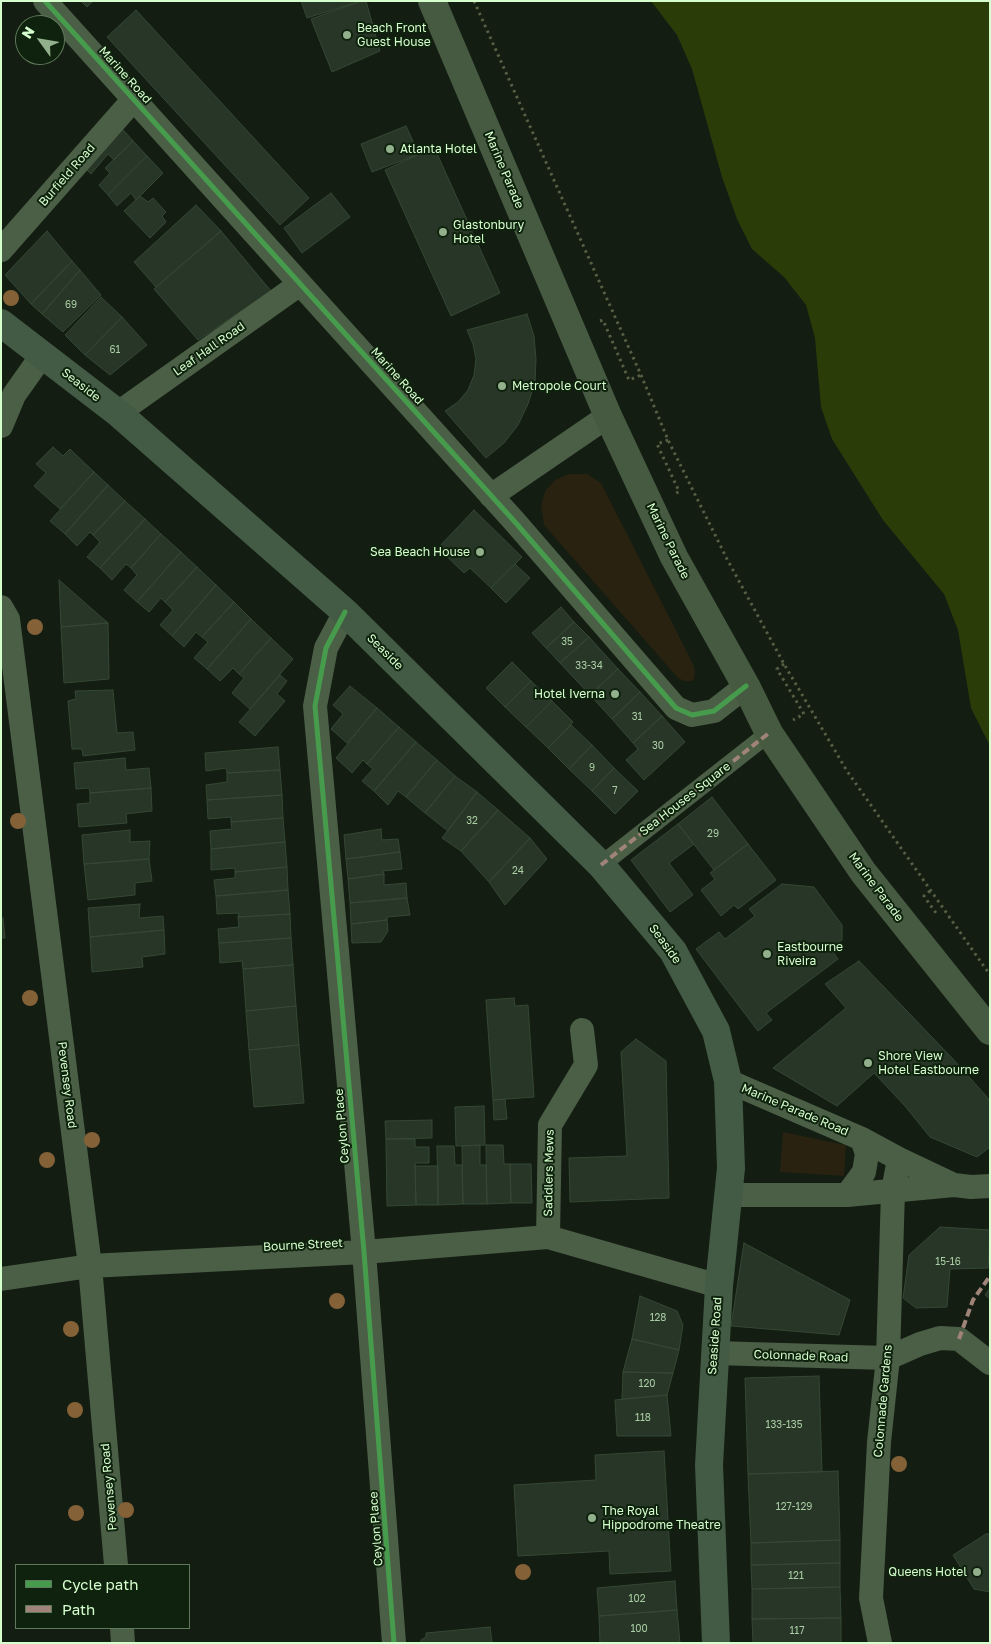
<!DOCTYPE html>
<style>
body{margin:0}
#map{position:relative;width:991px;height:1644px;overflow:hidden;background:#131d12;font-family:"Golos Text",sans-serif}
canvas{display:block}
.frame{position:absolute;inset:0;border:2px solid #d6ffce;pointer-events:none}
.legend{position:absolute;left:15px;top:1564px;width:175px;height:65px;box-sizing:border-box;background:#0f220d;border:1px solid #5f7a5a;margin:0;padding:6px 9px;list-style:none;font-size:15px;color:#d6ffce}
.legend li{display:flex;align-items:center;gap:10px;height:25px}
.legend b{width:25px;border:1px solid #5f7a5a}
.north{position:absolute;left:15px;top:15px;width:50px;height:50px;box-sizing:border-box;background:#0f220d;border:1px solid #5f7a5a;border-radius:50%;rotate:302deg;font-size:14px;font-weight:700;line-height:20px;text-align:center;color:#d6ffce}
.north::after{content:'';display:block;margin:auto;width:18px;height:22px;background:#92b08c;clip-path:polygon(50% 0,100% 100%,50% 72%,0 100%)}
</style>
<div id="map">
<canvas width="991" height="1644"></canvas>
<div class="frame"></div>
<ul class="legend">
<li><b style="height:6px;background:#469c4c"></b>Cycle path</li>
<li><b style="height:6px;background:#a18479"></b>Path</li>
</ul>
<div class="north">N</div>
</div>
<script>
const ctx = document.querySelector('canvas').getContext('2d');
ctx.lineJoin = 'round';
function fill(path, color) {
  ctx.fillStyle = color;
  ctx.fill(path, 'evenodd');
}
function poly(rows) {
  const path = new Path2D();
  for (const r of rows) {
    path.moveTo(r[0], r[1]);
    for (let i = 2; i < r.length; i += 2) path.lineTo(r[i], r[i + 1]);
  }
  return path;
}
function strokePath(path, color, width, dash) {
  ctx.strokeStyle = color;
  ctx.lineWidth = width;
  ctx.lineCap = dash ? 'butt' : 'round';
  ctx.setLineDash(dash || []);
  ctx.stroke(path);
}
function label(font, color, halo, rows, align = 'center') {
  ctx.font = font + ' "Golos Text",sans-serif';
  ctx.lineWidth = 4;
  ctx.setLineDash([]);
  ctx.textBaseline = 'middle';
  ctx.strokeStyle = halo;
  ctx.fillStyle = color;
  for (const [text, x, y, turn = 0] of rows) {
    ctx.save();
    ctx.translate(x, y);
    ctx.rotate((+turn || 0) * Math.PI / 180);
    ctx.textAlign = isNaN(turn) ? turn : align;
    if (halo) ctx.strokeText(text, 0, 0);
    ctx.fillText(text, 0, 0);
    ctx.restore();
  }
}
fill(poly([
 [569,474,587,474,601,483,694,666,695,672,694,679,692,681,684,681,678,678,544,525,541,507,545,491,555,480],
 [783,1132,846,1145,844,1176,780,1172]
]), '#292210');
fill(poly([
 [651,1,990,1,990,746,971,708,958,630,944,594,883,520,832,439,821,407,815,338,806,305,784,277,752,249,737,219,722,177,692,69,677,35]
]), '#2a3d09');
const building = poly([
 [81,1,93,1,87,7,81,1],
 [301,1,361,1,307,18,301,1],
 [362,1,366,1,380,51,332,72,311,19,362,1],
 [136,10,309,198,280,225,107,37,136,10],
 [118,124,133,141,114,160,108,154,91,174,82,165,118,124],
 [406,126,419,154,372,172,361,144,406,126],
 [133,141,147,156,108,195,99,185,110,173,105,168,133,141],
 [434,147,500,293,451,316,385,170,434,147],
 [147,156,163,173,136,200,131,193,117,206,108,195,147,156],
 [331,193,350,217,302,253,284,228,331,193],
 [140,196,148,202,153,198,166,212,162,216,166,222,150,238,124,211,140,196],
 [196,205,221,231,156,287,134,262,196,205],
 [47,231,72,261,31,304,5,275,47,231],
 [221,231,271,291,198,340,154,289,221,231],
 [72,261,80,270,42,314,31,304,72,261],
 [80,270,101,295,63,332,42,314,80,270],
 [101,297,122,317,85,355,65,335,101,297],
 [527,314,534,336,536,359,535,382,528,404,518,425,504,443,486,458,445,411,458,402,468,390,474,375,476,359,473,344,467,330,527,314],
 [122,317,147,345,110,375,85,355,122,317],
 [53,447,63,456,70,449,94,472,60,509,34,486,46,473,36,464,53,447],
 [94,472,108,485,65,534,50,521,94,472],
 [108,485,125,501,93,535,90,532,77,546,65,534,108,485],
 [125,501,145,519,100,568,87,557,100,542,93,535,125,501],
 [474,510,522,557,491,588,470,568,464,573,438,548,474,510],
 [145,519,161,534,131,568,126,564,112,580,100,568,145,519],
 [161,534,181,552,137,602,124,590,137,575,131,568,161,534],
 [181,552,197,567,165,602,161,598,149,612,137,602,181,552],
 [515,564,530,578,506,603,491,588,515,564],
 [197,567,216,585,172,636,160,625,173,610,165,602,197,567],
 [59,580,108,623,61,627,59,580],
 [216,585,234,602,202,637,196,632,184,647,172,636,216,585],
 [234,602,251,619,207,669,194,658,208,642,202,637,234,602],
 [561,607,574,622,546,648,532,633,561,607],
 [251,619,271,638,239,674,233,668,220,681,207,669,251,619],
 [574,622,589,637,560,663,546,648,574,622],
 [108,623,109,679,64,683,61,627,108,623],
 [589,637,618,669,590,695,560,663,589,637],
 [271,638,293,659,250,709,232,693,244,678,239,674,271,638],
 [512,662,531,681,505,707,486,688,512,662],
 [618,669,640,692,612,719,590,695,618,669],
 [280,675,287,681,277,694,285,701,255,736,239,722,280,675],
 [531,681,552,701,526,727,505,707,531,681],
 [350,686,377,708,347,743,331,729,343,714,333,705,350,686],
 [113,690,117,733,133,732,135,750,83,756,82,749,72,749,68,701,76,699,75,691,113,690],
 [640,692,662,716,633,743,612,719,640,692],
 [552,701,573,722,548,748,526,727,552,701],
 [377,708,399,727,367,764,363,760,352,773,336,758,377,708],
 [662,716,685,742,644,780,626,760,638,749,633,743,662,716],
 [571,725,592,745,569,769,548,748,571,725],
 [399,727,416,742,374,791,362,781,373,769,367,764,399,727],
 [416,742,437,760,406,797,398,791,388,805,374,791,416,742],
 [592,745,614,768,592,791,569,769,592,745],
 [278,747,280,770,227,773,226,768,206,771,205,753,278,747],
 [125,758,126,770,149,768,151,788,90,793,89,788,76,789,74,763,125,758],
 [437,760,455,776,425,813,406,797,437,760],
 [614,768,638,791,615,814,592,791,614,768],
 [280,770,282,795,207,800,206,785,227,782,227,773,280,770],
 [455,776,477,792,448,831,425,813,455,776],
 [151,788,152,811,126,814,127,823,79,827,77,804,90,803,90,793,151,788],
 [477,792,498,810,461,851,442,838,477,792],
 [282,795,283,818,231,822,231,817,208,819,207,800,282,795],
 [712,797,748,844,714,870,678,824,712,797],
 [498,810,530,838,489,882,461,851,498,810],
 [283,818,285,842,211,849,210,831,232,829,231,822,283,818],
 [678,824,694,844,669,863,693,895,670,912,631,860,678,824],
 [381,829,382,840,398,839,400,852,346,859,344,835,381,829],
 [130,830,130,842,150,841,149,859,84,864,82,835,130,830],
 [530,838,547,859,505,905,489,882,530,838],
 [285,842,287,867,235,872,235,868,211,870,211,849,285,842],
 [748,844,776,880,738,909,734,905,721,916,701,890,715,879,710,873,748,844],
 [400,852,402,869,383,871,384,874,348,879,346,859,400,852],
 [149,859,152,881,135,883,135,895,88,900,84,864,149,859],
 [287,867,288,890,216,896,214,880,235,878,235,872,287,867],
 [384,874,384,885,406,883,407,898,350,903,348,879,384,874],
 [782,884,814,887,842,925,842,940,830,948,838,959,766,1013,772,1020,758,1031,696,949,719,932,725,939,755,916,749,909,782,884],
 [288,890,290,914,238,917,239,913,217,914,216,896,288,890],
 [407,898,410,915,387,917,387,920,351,924,350,903,407,898],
 [140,904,139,918,163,916,164,930,90,937,88,908,140,904],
 [290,914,291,938,219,943,218,929,239,927,238,917,290,914],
 [1,918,3,918,5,938,1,938,1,918],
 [387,920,388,931,381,942,352,943,351,924,387,920],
 [164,930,165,954,142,957,143,967,92,972,90,937,164,930],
 [291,938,293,965,243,969,242,961,220,963,219,943,291,938],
 [859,961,952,1058,987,1097,990,1103,990,1147,977,1157,930,1137,905,1106,874,1073,837,1106,773,1068,846,1008,825,984,859,961],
 [293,965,296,1006,246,1011,243,969,293,965],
 [514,998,515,1006,528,1005,534,1097,493,1100,486,1000,514,998],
 [296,1006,299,1045,249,1050,246,1011,296,1006],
 [636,1039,666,1061,669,1198,570,1202,569,1158,627,1156,621,1052,636,1039],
 [299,1045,304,1103,254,1107,249,1050,299,1045],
 [505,1099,507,1119,494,1120,493,1100,505,1099],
 [484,1106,485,1145,456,1146,455,1107,484,1106],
 [432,1120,432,1138,386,1139,385,1121,432,1120],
 [386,1139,415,1139,415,1147,429,1147,429,1163,415,1163,416,1205,387,1206,386,1139],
 [480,1145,480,1165,486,1165,487,1204,463,1204,462,1146,480,1145],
 [486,1145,503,1145,504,1164,510,1164,511,1203,487,1204,486,1145],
 [437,1146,454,1146,455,1165,462,1165,463,1204,438,1205,437,1146],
 [510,1164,531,1164,532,1203,511,1203,510,1164],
 [415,1166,438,1166,438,1205,416,1205,415,1166],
 [940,1227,990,1230,988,1268,950,1269,947,1307,916,1308,903,1298,909,1255,940,1227],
 [744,1243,850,1300,839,1335,731,1326,744,1243],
 [990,1288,990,1299,985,1295,990,1288],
 [640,1296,677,1311,683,1325,679,1350,632,1339,640,1296],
 [632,1339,679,1350,673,1373,623,1372,632,1339],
 [623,1372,673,1373,667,1395,622,1399,623,1372],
 [819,1376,822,1472,748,1474,745,1378,819,1376],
 [667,1395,671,1436,617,1436,615,1400,667,1395],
 [664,1451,671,1571,610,1574,609,1551,518,1556,514,1485,596,1480,595,1455,664,1451],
 [838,1471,840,1540,751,1543,748,1474,838,1471],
 [986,1534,990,1534,990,1592,974,1589,953,1555,986,1534],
 [840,1540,840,1563,751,1565,751,1543,840,1540],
 [840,1563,840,1587,752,1589,751,1565,840,1563],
 [675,1581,677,1610,599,1616,597,1588,675,1581],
 [840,1587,841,1618,752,1619,752,1589,840,1587],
 [677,1610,680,1643,600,1643,599,1616,677,1610],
 [841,1618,841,1643,753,1643,752,1619,841,1618],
 [490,1627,492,1643,421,1643,421,1640,426,1637,426,1633,490,1627]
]);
fill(building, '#273626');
strokePath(building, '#354834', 1);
strokePath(poly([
 [474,1,641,375,668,440,727,559,784,664,847,771,990,975],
 [600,321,603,320,629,380,641,375],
 [668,440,657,444,678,489,679,492,676,493],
 [784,664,777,669,804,714,793,720],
 [930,891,924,896,938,916]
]), '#585e44', 3, [2.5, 4]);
strokePath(poly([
 [601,865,769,733]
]), '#4b5e46', 18);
strokePath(poly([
 [45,1,515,522,676,708,692,715,714,711,746,686],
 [1,250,134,99],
 [118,413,300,284],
 [1,426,14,395,43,354],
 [491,496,608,416],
 [1,607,8,619,90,1266,116,1565],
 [345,612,326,648,315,706,364,1252,394,1643],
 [728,1081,862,1139,899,1159,954,1185],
 [728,1195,847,1195,954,1185,971,1187,990,1186],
 [847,1195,864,1172,867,1154,862,1139],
 [548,1237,550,1125,586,1065,582,1030],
 [1,1279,90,1266,364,1252,548,1237,719,1286],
 [714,1353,888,1358,920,1344,940,1338,959,1339,990,1363],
 [122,1628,123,1643],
 [880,1643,871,1598,879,1442,888,1358,893,1191,899,1159]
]), '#4b5e46', 24);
strokePath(poly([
 [432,1,608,416,674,557,746,686,769,733,863,872,990,1031]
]), '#465941', 28);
strokePath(poly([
 [1,323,118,413,345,612,601,865,673,951,716,1031,728,1081,731,1168,719,1286,709,1465,716,1643]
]), '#435a45', 28);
strokePath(poly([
 [601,865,769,733],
 [959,1339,973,1300,990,1276]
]), '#a18479', 4, [8, 4]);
strokePath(poly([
 [45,1,515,522,676,708,692,715,714,711,746,686],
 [345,612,326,648,315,706,364,1252,394,1643]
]), '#469c4c', 5);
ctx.fillStyle = '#856138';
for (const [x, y] of [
 [11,298],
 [35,627],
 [18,821],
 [30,998],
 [92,1140],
 [47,1160],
 [337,1301],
 [71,1329],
 [75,1410],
 [899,1464],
 [126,1510],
 [76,1513],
 [523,1572]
]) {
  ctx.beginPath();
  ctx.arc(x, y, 8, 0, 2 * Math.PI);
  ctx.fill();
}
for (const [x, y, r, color] of [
 [347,35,5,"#92b08c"],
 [390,149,5,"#92b08c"],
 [443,232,5,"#92b08c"],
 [502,386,5,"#92b08c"],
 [480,552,5,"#92b08c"],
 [615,694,5,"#92b08c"],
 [767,954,5,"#92b08c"],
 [868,1063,5,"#92b08c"],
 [592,1518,5,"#92b08c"],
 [977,1572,5,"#92b08c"]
]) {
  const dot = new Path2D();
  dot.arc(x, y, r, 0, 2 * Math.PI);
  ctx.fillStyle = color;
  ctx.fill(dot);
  strokePath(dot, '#0f220d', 2);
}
label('10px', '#aacda4', null, [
 ["69",71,305],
 ["61",115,350],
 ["35",567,642],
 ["33-34",589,666],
 ["31",637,717],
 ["30",658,746],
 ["9",592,768],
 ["7",615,791],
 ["32",472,821],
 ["29",713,834],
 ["24",518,871],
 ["15-16",948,1262],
 ["128",658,1318],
 ["120",647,1384],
 ["118",643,1418],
 ["133-135",784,1425],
 ["127-129",794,1507],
 ["121",796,1576],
 ["102",637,1599],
 ["100",639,1629],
 ["117",797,1631]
]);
label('12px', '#d6ffce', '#0f220d', [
 ["Beach Front",357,28],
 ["Guest House",357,42],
 ["Atlanta Hotel",400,149],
 ["Glastonbury",453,225],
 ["Hotel",453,239],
 ["Metropole Court",512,386],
 ["Sea Beach House",470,552,"right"],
 ["Hotel Iverna",605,694,"right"],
 ["Eastbourne",777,947],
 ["Riveira",777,961],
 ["Shore View",878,1056],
 ["Hotel Eastbourne",878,1070],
 ["The Royal",602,1511],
 ["Hippodrome Theatre",602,1525],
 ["Queens Hotel",967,1572,"right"]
], 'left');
label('12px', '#d6ffce', '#0f220d', [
 ["Marine Road",125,75,48],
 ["Marine Parade",504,170,67],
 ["Burfield Road",67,175,-49],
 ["Leaf Hall Road",209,349,-35],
 ["Marine Road",397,376,48],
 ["Seaside",81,385,38],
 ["Marine Parade",668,541,64],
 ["Seaside",385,652,45],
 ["Sea Houses Square",685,799,-38],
 ["Marine Parade",876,887,53],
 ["Seaside",665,944,54],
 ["Pevensey Road",67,1085,83],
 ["Marine Parade Road",795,1110,23],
 ["Ceylon Place",342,1126,-95],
 ["Saddlers Mews",549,1173,-89],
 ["Bourne Street",303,1245,-3],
 ["Seaside Road",715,1336,-86],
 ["Colonnade Road",801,1356,2],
 ["Colonnade Gardens",883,1401,-85],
 ["Pevensey Road",109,1487,-95],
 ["Ceylon Place",376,1529,-94]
]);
</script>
